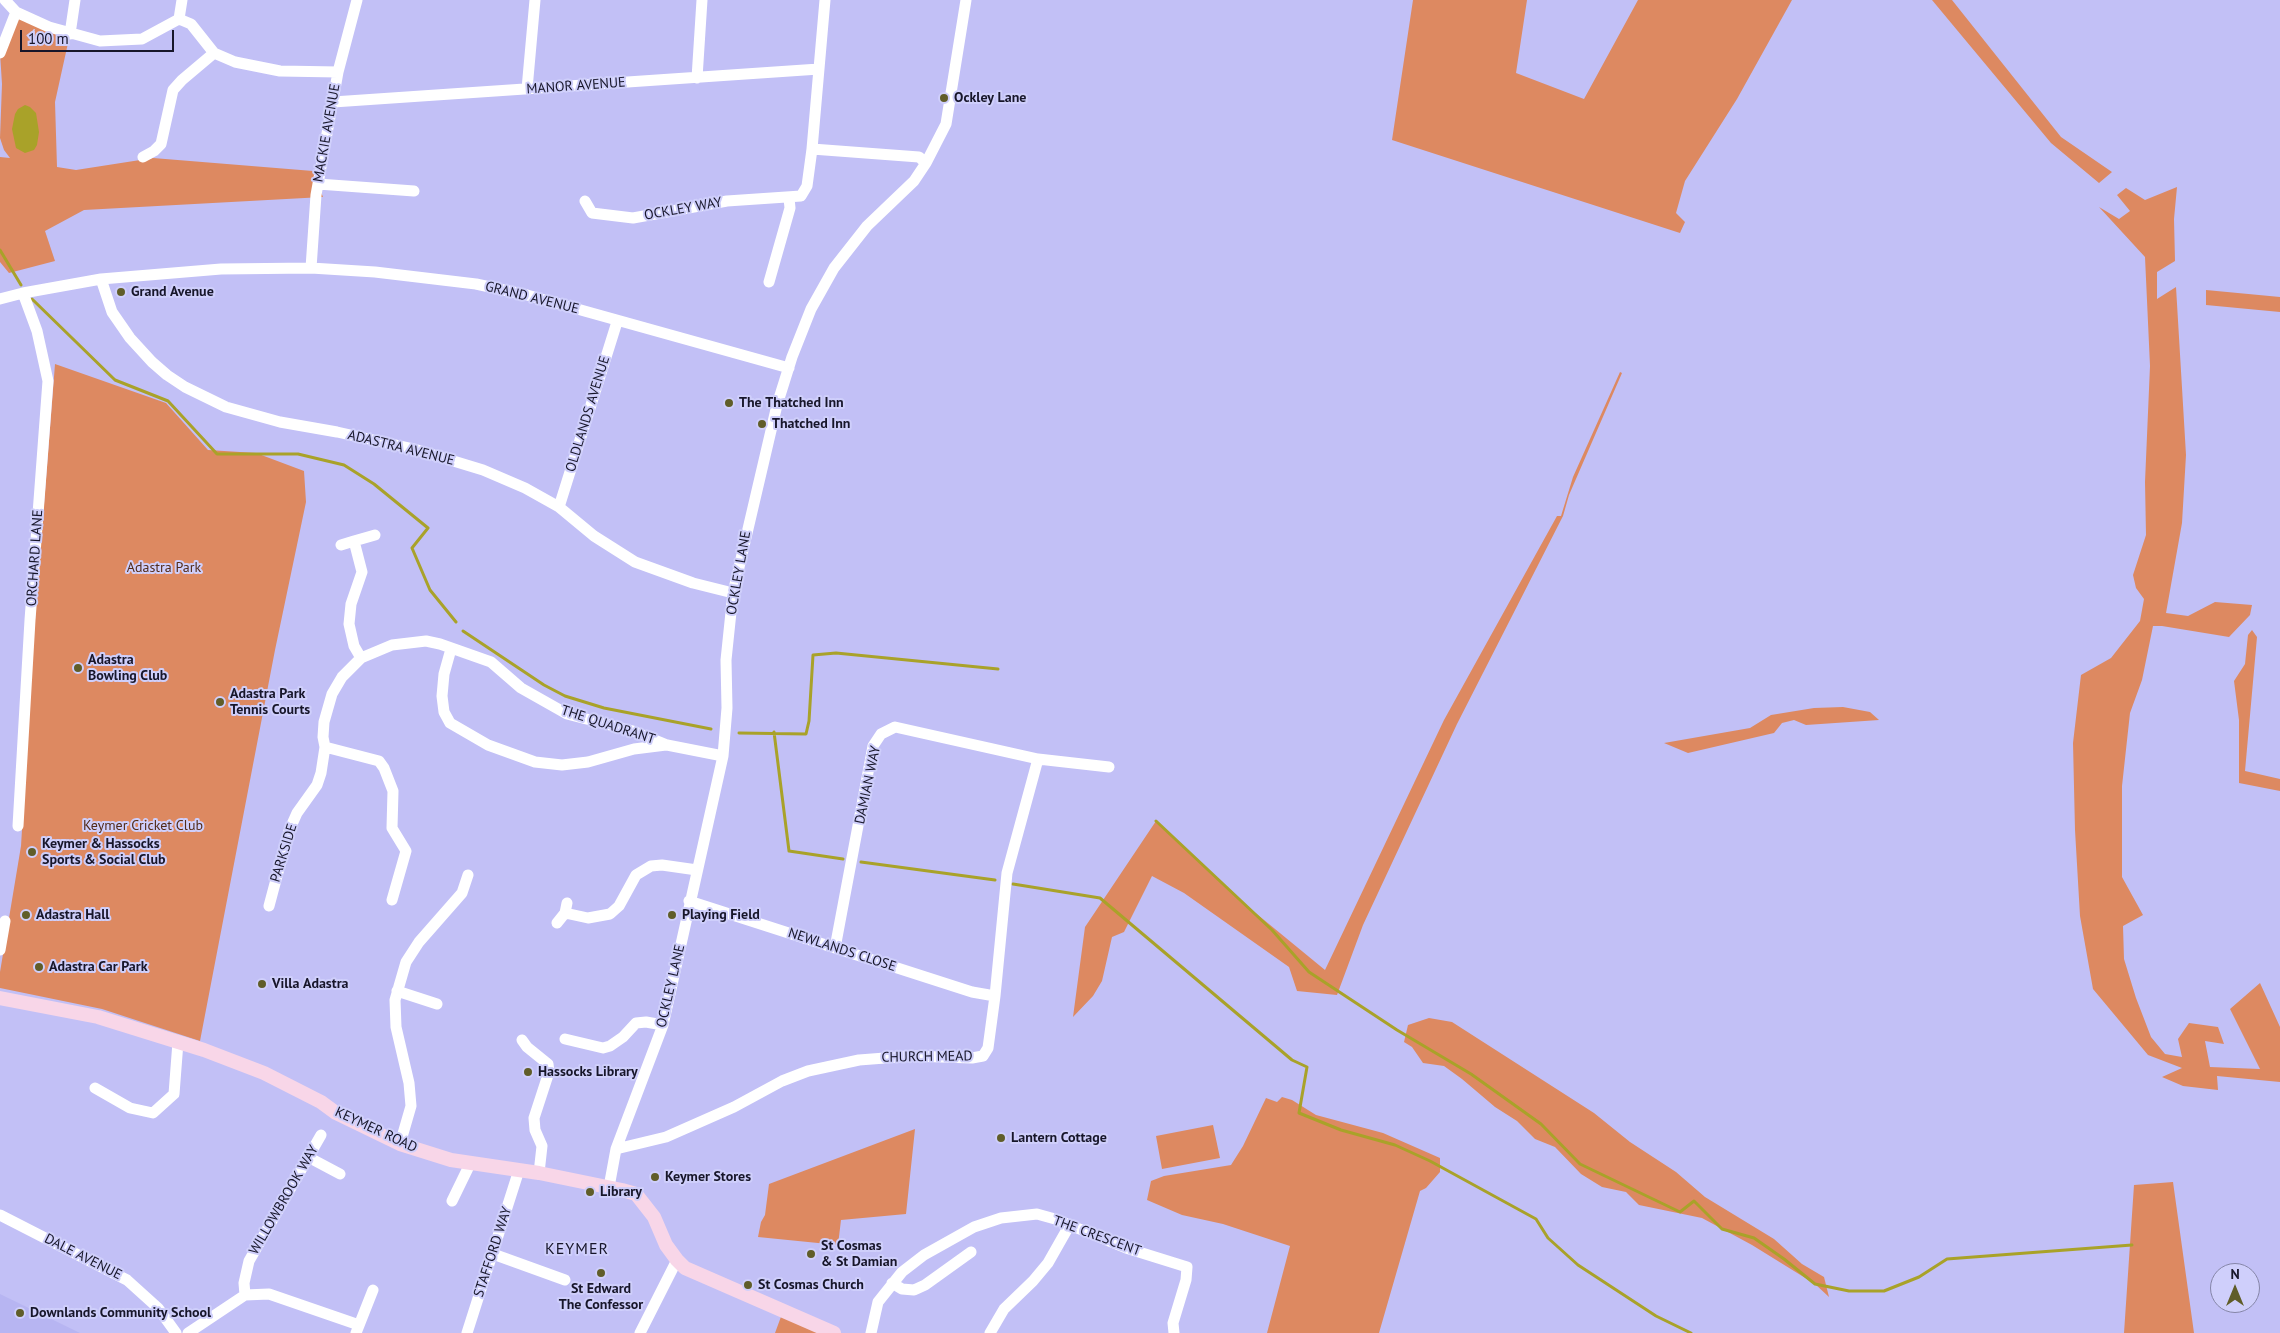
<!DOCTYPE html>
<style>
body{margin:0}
#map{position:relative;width:2280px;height:1333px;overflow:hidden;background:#c2c0f6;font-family:"PT Sans",sans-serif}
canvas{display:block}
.north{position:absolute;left:2210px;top:1263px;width:50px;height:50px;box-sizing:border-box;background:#cfcffb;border:1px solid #8585a7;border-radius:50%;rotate:0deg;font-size:14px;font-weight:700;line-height:20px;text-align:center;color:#17162a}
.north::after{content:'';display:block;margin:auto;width:18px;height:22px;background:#605d29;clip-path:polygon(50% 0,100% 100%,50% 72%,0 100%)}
.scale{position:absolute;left:20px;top:30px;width:154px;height:22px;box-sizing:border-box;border:2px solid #17162a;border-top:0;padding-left:6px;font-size:15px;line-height:18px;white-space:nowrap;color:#17162a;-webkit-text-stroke:4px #cfcffb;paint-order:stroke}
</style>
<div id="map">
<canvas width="2280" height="1333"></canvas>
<div class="north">N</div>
<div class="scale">100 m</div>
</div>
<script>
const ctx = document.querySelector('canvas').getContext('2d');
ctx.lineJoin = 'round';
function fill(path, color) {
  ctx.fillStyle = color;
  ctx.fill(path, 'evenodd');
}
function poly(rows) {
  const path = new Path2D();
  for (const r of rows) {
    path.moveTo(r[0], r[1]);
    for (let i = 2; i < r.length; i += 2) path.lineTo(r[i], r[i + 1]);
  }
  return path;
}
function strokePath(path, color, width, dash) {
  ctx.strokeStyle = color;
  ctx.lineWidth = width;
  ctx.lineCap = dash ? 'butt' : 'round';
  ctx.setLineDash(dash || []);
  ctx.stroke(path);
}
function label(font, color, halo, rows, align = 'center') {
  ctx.font = font + ' "PT Sans",sans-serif';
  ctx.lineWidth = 4;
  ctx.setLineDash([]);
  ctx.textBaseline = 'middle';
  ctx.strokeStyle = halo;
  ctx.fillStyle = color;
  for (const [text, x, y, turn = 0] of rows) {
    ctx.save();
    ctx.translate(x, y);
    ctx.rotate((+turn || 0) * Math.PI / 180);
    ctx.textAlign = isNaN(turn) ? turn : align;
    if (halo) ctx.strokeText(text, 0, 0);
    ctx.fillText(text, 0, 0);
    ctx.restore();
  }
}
fill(poly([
 [0,1294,80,1333,0,1333]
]), '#b7b5f2');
fill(poly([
 [1413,0,1527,0,1516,73,1584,99,1638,0,1792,0,1737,99,1685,181,1676,213,1685,222,1680,233,1392,140],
 [1932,0,1952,0,2061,137,2112,172,2099,183,2051,143],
 [16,12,70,34,55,102,57,167,76,170,153,158,313,171,323,197,84,210,45,231,55,261,9,273,0,262,0,157,10,158,4,150,0,138,2,84,0,53],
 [2177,187,2174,219,2175,261,2157,272,2157,299,2176,287,2186,455,2182,523,2166,613,2188,616,2215,602,2252,605,2250,615,2229,637,2162,626,2153,626,2142,680,2130,713,2122,786,2122,877,2143,915,2123,926,2124,959,2136,998,2151,1037,2165,1054,2182,1057,2178,1039,2189,1023,2218,1027,2224,1044,2205,1041,2210,1067,2260,1069,2230,1009,2260,983,2280,1027,2280,1082,2217,1076,2218,1090,2183,1086,2162,1077,2182,1068,2148,1055,2093,989,2080,916,2075,830,2073,743,2081,675,2111,658,2140,621,2144,599,2136,588,2133,575,2146,535,2145,482,2150,366,2145,257,2099,207,2119,219,2130,211,2117,195,2126,188,2145,200],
 [2206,290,2280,297,2280,312,2206,305],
 [55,364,166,403,208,450,256,453,304,471,306,502,275,650,200,1041,102,1009,0,988,0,972,21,846,34,632],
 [1620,372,1622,373,1569,495,1563,516,1457,724,1363,925,1337,995,1297,991,1289,967,1184,893,1152,876,1124,932,1112,937,1102,981,1093,996,1073,1017,1085,927,1156,821,1247,906,1325,970,1444,720,1557,516,1561,516,1573,477],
 [2252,630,2257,637,2245,771,2280,779,2280,791,2239,783,2239,720,2234,681,2245,664,2248,635],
 [1843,707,1870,712,1879,720,1806,725,1794,720,1782,723,1774,733,1688,753,1664,743,1750,728,1771,715,1814,708],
 [1429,1018,1452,1022,1594,1113,1630,1142,1676,1172,1705,1197,1774,1239,1802,1264,1824,1277,1829,1297,1815,1284,1752,1245,1702,1218,1639,1205,1626,1192,1602,1187,1581,1174,1555,1147,1535,1139,1517,1121,1495,1107,1462,1079,1444,1066,1423,1063,1412,1047,1404,1042,1408,1025],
 [1282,1097,1292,1100,1316,1115,1383,1133,1440,1158,1440,1172,1426,1188,1420,1191,1379,1333,1267,1333,1290,1246,1223,1224,1182,1215,1147,1200,1151,1181,1164,1176,1231,1165,1243,1146,1266,1098,1277,1102],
 [1213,1125,1220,1158,1162,1169,1156,1136],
 [915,1129,906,1214,841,1220,838,1245,758,1237,761,1222,765,1215,769,1184],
 [2173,1182,2194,1333,2124,1333,2134,1185],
 [782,1314,825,1333,775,1333]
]), '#dd8961');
fill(poly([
 [25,105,30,107,36,113,39,132,37,145,34,150,25,153,16,148,12,129,15,114,18,109]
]), '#a9a229');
strokePath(poly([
 [0,250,21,285],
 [32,299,115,380,168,401,217,454,298,454,344,465,374,484,428,528,412,548,430,590,456,622],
 [463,631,544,685,565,696,604,708,711,729],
 [774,732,789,851,843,859],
 [739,733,806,734,809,721,813,655,836,653,998,669],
 [1156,821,1272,930,1309,972,1397,1030,1471,1074,1541,1124,1580,1164,1680,1212,1694,1201,1722,1229,1754,1238,1784,1259,1815,1284,1849,1291,1884,1291,1919,1277,1947,1259,2132,1245],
 [861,862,995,880],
 [1013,884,1100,898,1292,1060,1307,1067,1299,1113,1341,1130,1395,1145,1430,1161,1536,1219,1548,1238,1578,1265,1656,1316,1691,1333]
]), '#a9a229', 3);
strokePath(poly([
 [5,0,16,12,49,27,100,41,142,39,179,19,191,24,214,53,235,62,280,71,338,72],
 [179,19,182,0],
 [70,34,75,0],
 [0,53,16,12],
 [697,78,702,0],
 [527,89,535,0],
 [333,102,819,69],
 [812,149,919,157,926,163],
 [143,157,154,151,161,144,173,90,182,80,214,53],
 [318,184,414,191],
 [585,201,592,213,633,218,727,201,801,196,807,186,812,149,825,0],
 [311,268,316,195,338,72,357,0],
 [101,279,112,312,130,338,152,362,167,375,185,387,226,407,280,422,337,432,414,449,483,470,525,488,559,507,594,536,635,562,693,583,733,593],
 [769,282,790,208,789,198],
 [0,299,23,293,101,279,221,269,311,268,375,272,476,284,527,295,789,368],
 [559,507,617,322],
 [341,545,354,541],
 [451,649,444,674,442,696,444,712,450,723,488,745,535,762,562,765,588,762,634,749,666,745],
 [361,658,354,646,349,624,351,604,362,572,354,541,375,535],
 [325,747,379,761,384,768,393,791,392,828,406,851,392,900],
 [18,826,30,620,48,381,37,331,23,293],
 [689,901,972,992,995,996],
 [269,906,289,831,297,813,317,785,321,773,325,747,323,737,324,722,332,694,342,677,361,658,392,645,426,641,440,644,491,662,521,688,567,714,633,731,667,745,723,756],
 [565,913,588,918,610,914,619,906,636,875,651,866,662,865,697,870],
 [557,923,565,913,567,903],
 [835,948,873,746,881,734,895,727,1038,759,1109,767],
 [0,950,5,921],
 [397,991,437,1004],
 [565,1039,603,1048,610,1046,623,1037,636,1023,646,1022,663,1025],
 [522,1040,527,1047,548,1064,549,1072,534,1118,535,1130,542,1146,539,1173],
 [95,1088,130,1108,153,1113,174,1094,178,1042],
 [400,1144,411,1106,409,1083,396,1027,395,1000,406,962,419,942,462,893,468,875],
 [616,1149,666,1137,734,1107,782,1081,808,1071,859,1060,911,1056,972,1058,983,1056,988,1048,995,996,1007,873,1038,759],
 [308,1157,340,1174],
 [609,1187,616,1149,663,1025,723,756,727,708,726,660,733,593,777,405,792,357,811,309,834,268,867,226,914,181,926,163,946,124,966,0],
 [452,1201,470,1164],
 [0,1215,127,1280,158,1308,176,1333],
 [493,1254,565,1280],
 [892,1283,902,1289,914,1290,925,1285,971,1252],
 [245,1295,244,1283,249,1261,321,1135],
 [188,1333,245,1295,269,1294,359,1325],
 [356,1333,373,1290],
 [467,1333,519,1170],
 [640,1333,677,1260],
 [871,1333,878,1302,902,1272,924,1255,974,1227,1001,1218,1037,1214,1055,1219,1126,1248,1187,1267,1186,1280,1173,1323,1174,1333],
 [990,1333,1004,1309,1033,1281,1048,1263,1069,1226]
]), '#fff', 11);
strokePath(poly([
 [0,998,98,1017,204,1050,264,1073,321,1102,336,1113,400,1144,451,1160,539,1173,622,1190,636,1194,654,1217,666,1245,677,1260,685,1268,834,1333]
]), '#f8d6e8', 14);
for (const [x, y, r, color] of [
 [944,98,5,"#605d29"],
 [121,292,5,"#605d29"],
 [729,403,5,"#605d29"],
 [762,424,5,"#605d29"],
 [78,668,5,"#605d29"],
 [220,702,5,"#605d29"],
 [32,852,5,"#605d29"],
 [26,915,5,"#605d29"],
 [672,915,5,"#605d29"],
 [39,967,5,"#605d29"],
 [262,984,5,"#605d29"],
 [528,1072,5,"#605d29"],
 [1001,1138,5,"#605d29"],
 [655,1177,5,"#605d29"],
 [590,1192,5,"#605d29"],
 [811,1254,5,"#605d29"],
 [601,1273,5,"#605d29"],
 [748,1285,5,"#605d29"],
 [20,1313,5,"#605d29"]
]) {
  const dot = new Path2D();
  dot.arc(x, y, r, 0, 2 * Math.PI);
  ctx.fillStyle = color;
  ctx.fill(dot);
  strokePath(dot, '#cfcffb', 2);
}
label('14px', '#17162a', '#cfcffb', [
 ["MANOR AVENUE",576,86,-4],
 ["MACKIE AVENUE",327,133,-80],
 ["OCKLEY WAY",683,209,-10],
 ["GRAND AVENUE",532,298,14],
 ["OLDLANDS AVENUE",588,414,-73],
 ["ADASTRA AVENUE",401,448,14],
 ["ORCHARD LANE",35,558,-86],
 ["OCKLEY LANE",739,573,-80],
 ["THE QUADRANT",608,725,18],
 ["DAMIAN WAY",868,785,-78],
 ["PARKSIDE",284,853,-73],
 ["NEWLANDS CLOSE",842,950,18],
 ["OCKLEY LANE",671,986,-77],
 ["CHURCH MEAD",927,1057,-1],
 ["KEYMER ROAD",376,1130,25],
 ["WILLOWBROOK WAY",284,1200,-60],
 ["THE CRESCENT",1097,1236,20],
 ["STAFFORD WAY",493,1252,-72],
 ["DALE AVENUE",83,1257,27]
]);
label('bold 14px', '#17162a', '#cfcffb', [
 ["Ockley Lane",954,98],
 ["Grand Avenue",131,292],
 ["The Thatched Inn",739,403],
 ["Thatched Inn",772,424],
 ["Adastra",88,660],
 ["Bowling Club",88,676],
 ["Adastra Park",230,694],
 ["Tennis Courts",230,710],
 ["Keymer & Hassocks",42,844],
 ["Sports & Social Club",42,860],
 ["Adastra Hall",36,915],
 ["Playing Field",682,915],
 ["Adastra Car Park",49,967],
 ["Villa Adastra",272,984],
 ["Hassocks Library",538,1072],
 ["Lantern Cottage",1011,1138],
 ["Keymer Stores",665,1177],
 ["Library",600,1192],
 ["St Cosmas",821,1246],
 ["& St Damian",821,1262],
 ["St Cosmas Church",758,1285],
 ["St Edward",601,1289,"center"],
 ["The Confessor",601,1305,"center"],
 ["Downlands Community School",30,1313]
], 'left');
label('14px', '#522b18', '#cfcffb', [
 ["Adastra Park",164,568],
 ["Keymer Cricket Club",143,826]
]);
ctx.letterSpacing = '1px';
label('16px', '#17162a', '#cfcffb', [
 ["KEYMER",577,1249]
]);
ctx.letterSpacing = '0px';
</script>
